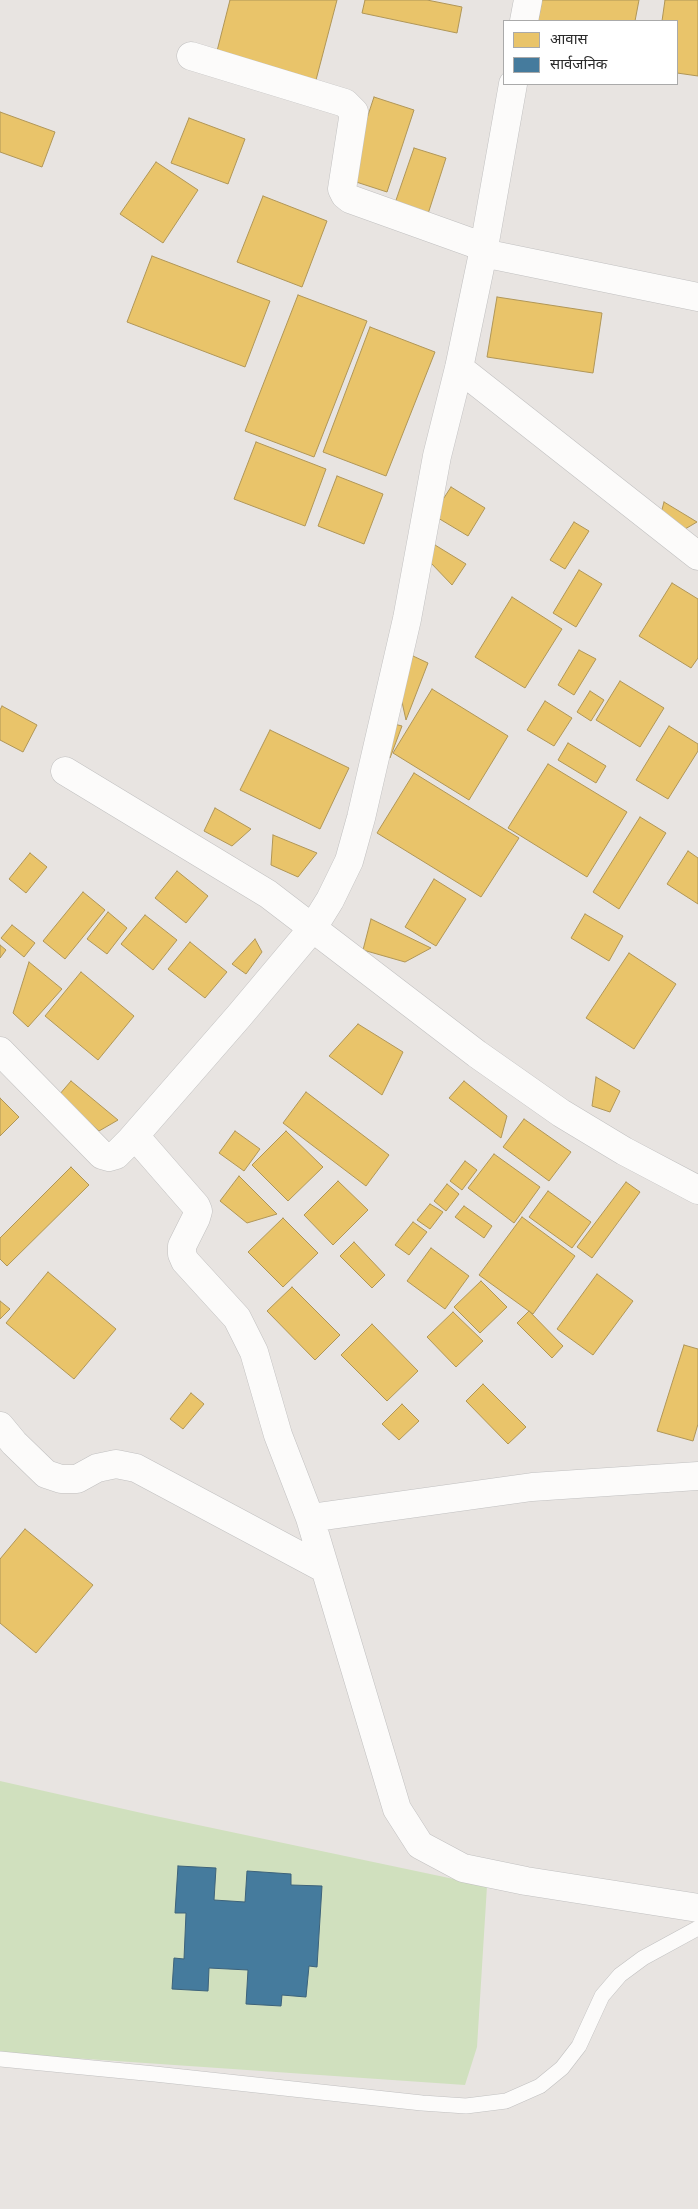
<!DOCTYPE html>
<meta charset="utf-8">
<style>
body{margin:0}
#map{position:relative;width:698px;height:2209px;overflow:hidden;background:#e8e4e1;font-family:"Nunito Sans","Noto Sans Devanagari",sans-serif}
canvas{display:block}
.legend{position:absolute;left:503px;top:20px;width:175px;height:65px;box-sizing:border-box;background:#fff;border:1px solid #aaa;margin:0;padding:6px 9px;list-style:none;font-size:15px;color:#2b2b2b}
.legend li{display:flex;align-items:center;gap:10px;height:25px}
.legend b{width:25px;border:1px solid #aaa}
</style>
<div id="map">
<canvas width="698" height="2209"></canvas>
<ul class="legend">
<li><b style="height:14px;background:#e9c46a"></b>आवास</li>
<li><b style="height:14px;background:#457b9d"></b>सार्वजनिक</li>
</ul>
</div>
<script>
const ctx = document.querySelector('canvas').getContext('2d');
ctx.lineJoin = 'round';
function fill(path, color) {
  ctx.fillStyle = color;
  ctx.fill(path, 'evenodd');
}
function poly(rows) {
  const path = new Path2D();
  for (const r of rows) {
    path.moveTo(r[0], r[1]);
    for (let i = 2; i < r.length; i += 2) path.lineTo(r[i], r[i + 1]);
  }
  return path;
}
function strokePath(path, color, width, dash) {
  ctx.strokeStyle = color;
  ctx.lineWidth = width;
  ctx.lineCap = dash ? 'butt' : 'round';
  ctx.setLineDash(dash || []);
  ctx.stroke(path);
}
fill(poly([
 [0,1781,146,1814,487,1886,477,2047,465,2085,0,2053]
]), '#d0e0be');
const homes = poly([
 [230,0,337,0,316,80,216,55,230,0],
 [365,0,427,0,462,7,457,33,362,13,365,0],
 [542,0,639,0,635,21,538,21,542,0],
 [665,0,698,0,698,76,677,73,677,21,662,21,665,0],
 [374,97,414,110,387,192,347,179,374,97],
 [0,112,55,132,42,167,0,152,0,112],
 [189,118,245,139,228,184,171,163,189,118],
 [414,148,446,158,427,217,394,206,414,148],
 [156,162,198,190,163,243,120,214,156,162],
 [263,196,327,221,302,287,237,262,263,196],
 [152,256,270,301,245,367,127,322,152,256],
 [298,295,367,321,314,457,245,431,298,295],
 [497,297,602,313,593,373,487,357,497,297],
 [370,327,435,352,386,476,323,452,370,327],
 [256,442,326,469,305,526,234,499,256,442],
 [337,476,383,494,364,544,318,526,337,476],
 [451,487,485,508,468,536,433,515,451,487],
 [664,502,697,522,680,532,659,521,664,502],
 [574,522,589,531,565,569,550,560,574,522],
 [435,545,466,564,452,585,430,562,435,545],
 [579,570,602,584,576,627,553,613,579,570],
 [672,583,698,599,698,658,691,668,639,636,672,583],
 [512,597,562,629,525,688,475,657,512,597],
 [579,650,596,659,574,695,558,685,579,650],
 [413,656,428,663,406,720,400,693,413,656],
 [620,681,664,708,640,747,596,720,620,681],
 [432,689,508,736,469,800,393,753,432,689],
 [590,691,604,700,591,721,577,712,590,691],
 [545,701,572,718,554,746,527,730,545,701],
 [2,706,37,725,23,752,0,740,0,710,2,706],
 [394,724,402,726,390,758,383,751,394,724],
 [669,726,698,744,698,751,668,799,636,780,669,726],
 [270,730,349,768,320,829,240,790,270,730],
 [568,743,606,766,596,783,558,760,568,743],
 [548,764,627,812,587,877,508,828,548,764],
 [414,773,519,838,481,897,377,833,414,773],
 [215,808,251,829,232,846,204,831,215,808],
 [640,817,666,833,619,909,593,892,640,817],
 [273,835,317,853,298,877,271,865,273,835],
 [688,851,698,858,698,904,667,884,688,851],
 [30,853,47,867,26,893,9,879,30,853],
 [177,871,208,896,186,923,155,898,177,871],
 [434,879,466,899,436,946,405,927,434,879],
 [83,892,105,910,65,959,43,941,83,892],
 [108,912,127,928,107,954,87,939,108,912],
 [585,914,623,936,609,961,571,938,585,914],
 [145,915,177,940,153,970,121,944,145,915],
 [371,919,431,948,405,962,363,950,371,919],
 [12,925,35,943,24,957,1,938,12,925],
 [255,939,262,952,246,974,232,964,255,939],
 [190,942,227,972,205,998,168,969,190,942],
 [0,945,6,950,0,958,0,945],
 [629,953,676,984,634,1049,586,1018,629,953],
 [29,962,62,989,28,1027,13,1013,29,962],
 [81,972,134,1016,98,1060,45,1016,81,972],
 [358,1024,403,1052,382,1095,329,1056,358,1024],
 [596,1077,620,1091,610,1112,592,1106,596,1077],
 [71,1081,118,1120,99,1131,59,1095,71,1081],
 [464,1081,507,1116,501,1138,449,1098,464,1081],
 [306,1092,389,1155,366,1186,283,1123,306,1092],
 [0,1098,19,1117,0,1136,0,1098],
 [524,1119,571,1152,549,1181,503,1147,524,1119],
 [235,1131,260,1149,244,1171,219,1153,235,1131],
 [286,1131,323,1167,288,1201,252,1165,286,1131],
 [494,1154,540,1187,514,1223,468,1188,494,1154],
 [465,1161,477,1170,462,1190,450,1181,465,1161],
 [71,1167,89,1185,7,1266,0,1259,0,1238,71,1167],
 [239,1176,277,1214,247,1223,220,1201,239,1176],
 [338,1181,368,1210,333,1245,304,1215,338,1181],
 [626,1182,640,1192,592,1258,577,1247,626,1182],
 [447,1184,459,1194,446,1211,434,1201,447,1184],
 [548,1191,591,1222,572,1248,529,1217,548,1191],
 [430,1204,443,1212,430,1229,417,1220,430,1204],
 [464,1206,492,1226,484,1238,455,1217,464,1206],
 [522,1217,575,1256,533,1314,479,1275,522,1217],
 [283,1218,318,1253,283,1287,248,1252,283,1218],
 [413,1222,427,1232,409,1255,395,1245,413,1222],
 [354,1242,385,1275,372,1288,340,1256,354,1242],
 [431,1248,469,1276,445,1309,407,1281,431,1248],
 [48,1272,116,1329,74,1379,6,1323,48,1272],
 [597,1274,633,1301,593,1355,557,1329,597,1274],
 [481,1281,507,1307,480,1333,454,1307,481,1281],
 [292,1287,340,1335,315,1360,267,1311,292,1287],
 [0,1301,10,1309,0,1319,0,1301],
 [529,1311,563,1346,552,1358,517,1323,529,1311],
 [453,1312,483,1341,456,1367,427,1337,453,1312],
 [372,1324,418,1371,387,1401,341,1355,372,1324],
 [684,1345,698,1349,698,1424,693,1441,657,1431,684,1345],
 [483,1384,526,1427,508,1444,466,1401,483,1384],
 [191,1393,204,1404,183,1429,170,1419,191,1393],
 [402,1404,419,1421,399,1440,382,1424,402,1404],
 [25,1529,93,1585,36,1653,0,1623,0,1559,25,1529]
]);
fill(homes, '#e9c46a');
strokePath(homes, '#b09657', 1);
const public = poly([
 [178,1866,216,1868,214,1900,245,1902,247,1871,291,1874,291,1885,322,1886,317,1967,309,1966,306,1997,282,1995,281,2006,246,2004,248,1970,209,1968,208,1991,172,1989,174,1958,184,1959,186,1913,175,1913,178,1866]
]);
fill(public, '#457b9d');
strokePath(public, '#3d637b', 1);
const lane = poly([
 [0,2059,155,2074,422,2103,466,2106,506,2101,540,2086,562,2068,579,2046,602,1996,620,1975,643,1958,698,1928]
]);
const street = poly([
 [524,21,528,0],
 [191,56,345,103,354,112,342,189,345,195,350,199,484,247],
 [483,253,698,297],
 [459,368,698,556],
 [65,771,268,894,477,1054,561,1113,624,1151,698,1190],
 [0,1051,102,1155,109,1157,116,1155,130,1141,136,1140,142,1144,196,1206,198,1211,196,1218,182,1246,182,1254,185,1261,237,1318,254,1352,278,1435,310,1518,397,1809,420,1845,463,1868,526,1881,698,1908],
 [130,1141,239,1016,312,929,330,900,349,861,361,818,407,619,437,456,459,368,483,253,513,84],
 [0,1426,14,1443,46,1474,61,1479,77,1479,97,1468,116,1464,136,1468,325,1569],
 [310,1518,532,1487,698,1476]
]);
strokePath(lane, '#c1c0c0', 16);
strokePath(street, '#c1c0c0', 29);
strokePath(lane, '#fcfbfa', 15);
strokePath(street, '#fcfbfa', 28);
</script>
